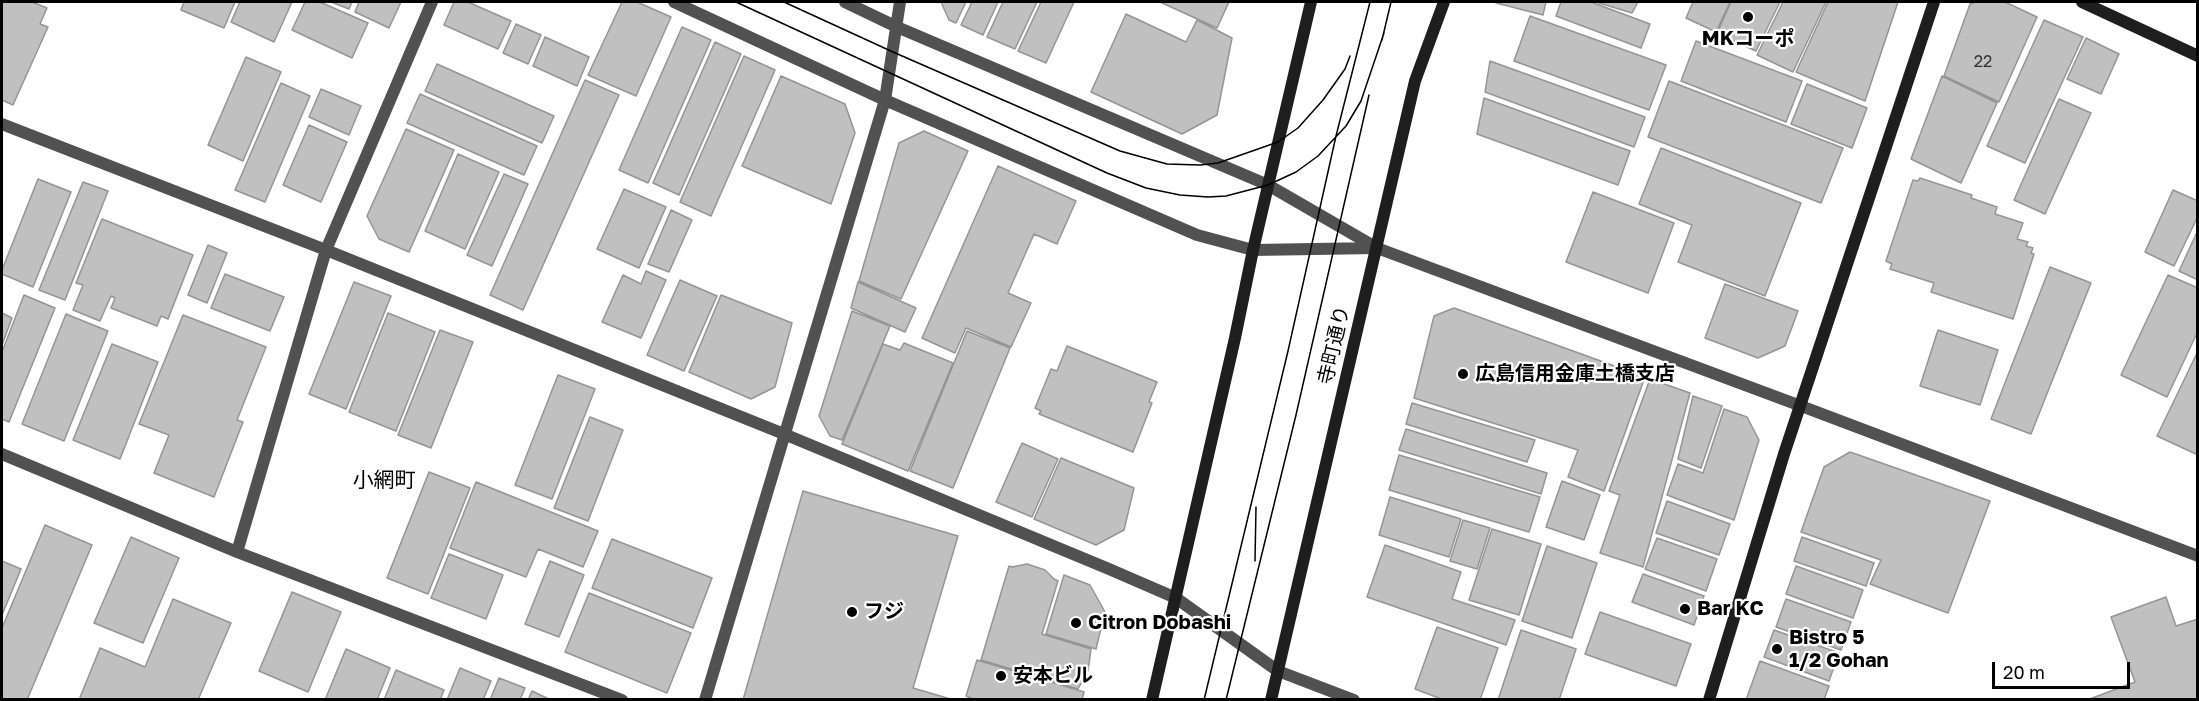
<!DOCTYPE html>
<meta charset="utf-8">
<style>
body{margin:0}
#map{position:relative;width:2199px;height:701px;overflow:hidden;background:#fff;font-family:"Golos Text",sans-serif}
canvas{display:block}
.frame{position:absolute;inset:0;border:3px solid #000;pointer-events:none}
.scale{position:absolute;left:1992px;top:662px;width:138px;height:27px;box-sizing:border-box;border:3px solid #000;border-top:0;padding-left:8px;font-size:18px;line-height:21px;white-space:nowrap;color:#000;-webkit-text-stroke:4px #fff;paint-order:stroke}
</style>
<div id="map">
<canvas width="2199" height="701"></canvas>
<div class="frame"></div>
<div class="scale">20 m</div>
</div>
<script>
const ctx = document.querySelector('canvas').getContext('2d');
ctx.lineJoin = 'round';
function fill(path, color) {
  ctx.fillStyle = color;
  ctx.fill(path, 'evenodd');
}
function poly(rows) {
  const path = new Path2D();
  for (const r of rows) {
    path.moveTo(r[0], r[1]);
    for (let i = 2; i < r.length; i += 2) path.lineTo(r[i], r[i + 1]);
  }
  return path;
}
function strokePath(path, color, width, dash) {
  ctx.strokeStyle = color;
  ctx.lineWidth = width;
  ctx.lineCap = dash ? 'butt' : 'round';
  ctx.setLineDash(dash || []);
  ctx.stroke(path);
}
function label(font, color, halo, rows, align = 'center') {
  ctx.font = font + ' "Golos Text","Noto Sans JP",sans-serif';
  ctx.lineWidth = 4.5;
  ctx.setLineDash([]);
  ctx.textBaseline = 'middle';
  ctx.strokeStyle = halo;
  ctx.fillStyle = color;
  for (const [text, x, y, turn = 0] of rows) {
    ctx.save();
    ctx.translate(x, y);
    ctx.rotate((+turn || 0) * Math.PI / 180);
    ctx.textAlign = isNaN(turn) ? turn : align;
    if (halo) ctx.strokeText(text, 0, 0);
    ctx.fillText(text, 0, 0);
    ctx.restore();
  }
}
const building = poly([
 [2,2,32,2,47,8,40,24,48,27,13,105,2,100,2,2],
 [184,2,235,2,224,28,181,10,184,2],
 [240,2,292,2,274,42,231,22,240,2],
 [305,2,320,2,368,23,352,58,292,30,305,2],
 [331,2,352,2,349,9,331,2],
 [359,2,401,2,389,28,355,12,359,2],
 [454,2,468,2,511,21,498,49,444,25,454,2],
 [622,2,637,2,671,17,636,96,588,75,622,2],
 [941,2,966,2,956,23,949,20,941,2],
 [972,2,998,2,983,35,961,25,972,2],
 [1003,2,1037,2,1015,49,987,37,1003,2],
 [1041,2,1074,2,1046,63,1018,51,1041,2],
 [1160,2,1229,2,1217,28,1160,2],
 [1497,2,1546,2,1543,15,1496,3,1497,2],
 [1561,2,1591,2,1650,24,1641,48,1556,16,1561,2],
 [1600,2,1638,2,1632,13,1599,3,1600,2],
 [1693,2,1730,2,1716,32,1686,18,1693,2],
 [1731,2,1780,2,1756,51,1717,33,1731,2],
 [1783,2,1826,2,1793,72,1757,55,1783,2],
 [1828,2,1898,2,1865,101,1796,72,1828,2],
 [1976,2,2005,2,2037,17,1999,102,1944,76,1970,4,1976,2],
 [1126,14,1186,42,1197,20,1232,38,1217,115,1182,134,1091,92,1126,14],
 [1530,16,1666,65,1649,110,1514,61,1530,16],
 [2044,20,2083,37,2025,163,1987,146,2044,20],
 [516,24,541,35,528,64,503,53,516,24],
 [682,27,711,40,648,183,619,170,682,27],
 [545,37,589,57,577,86,533,66,545,37],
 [2086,38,2119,54,2101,94,2067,79,2086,38],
 [1696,41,1802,81,1786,122,1681,81,1696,41],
 [715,42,741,54,679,195,653,183,715,42],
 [744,56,775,70,711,216,680,202,744,56],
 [246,57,281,72,243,161,208,145,246,57],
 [1490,61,1645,117,1634,147,1485,92,1490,61],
 [437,64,554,116,542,143,425,91,437,64],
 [781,76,845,104,855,133,831,204,742,166,781,76],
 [1942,76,1997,103,1961,183,1911,159,1942,76],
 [585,80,619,95,523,310,490,295,585,80],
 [1669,81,1843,148,1821,203,1648,137,1669,81],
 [281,83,310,96,265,202,235,190,281,83],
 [1807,84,1867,108,1852,148,1791,124,1807,84],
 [321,89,361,106,349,135,309,117,321,89],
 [420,94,537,146,524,175,407,123,420,94],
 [1484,98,1630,151,1618,185,1477,134,1484,98],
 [2059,99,2091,113,2045,214,2014,200,2059,99],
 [309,125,347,142,321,202,283,185,309,125],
 [406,129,454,150,409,252,379,239,367,216,406,129],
 [924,131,968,151,901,299,859,281,899,143,924,131],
 [1661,148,1801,203,1765,296,1678,262,1692,225,1639,204,1661,148],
 [458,154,499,172,465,249,425,231,458,154],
 [998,166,1076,201,1057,244,1034,234,1008,293,1031,303,1011,347,966,328,955,353,922,338,998,166],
 [504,174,528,184,492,266,467,255,504,174],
 [1920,178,1972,195,1971,198,1997,207,1995,214,2023,223,2017,239,2028,242,2026,246,2033,248,2031,253,2034,254,2013,319,1931,292,1934,283,1890,269,1892,264,1886,261,1913,180,1918,181,1920,178],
 [38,179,71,192,33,287,2,274,2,270,38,179],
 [83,182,108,191,65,300,39,290,83,182],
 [624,189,666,207,639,268,597,249,624,189],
 [2173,190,2198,201,2198,216,2174,266,2145,252,2173,190],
 [1593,192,1674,223,1648,293,1566,262,1593,192],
 [671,210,692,220,669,272,648,264,671,210],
 [102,219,193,255,168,319,161,316,157,326,111,308,115,298,111,296,100,321,73,310,83,285,76,283,102,219],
 [2198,230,2198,280,2179,271,2198,230],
 [208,245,227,253,207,303,188,295,208,245],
 [2050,267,2091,283,2031,434,1991,419,2050,267],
 [646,271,666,280,641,338,602,322,623,275,641,284,646,271],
 [225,274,284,297,270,331,211,308,225,274],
 [2168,275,2198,288,2198,331,2167,397,2121,375,2168,275],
 [680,280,717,296,684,371,647,355,680,280],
 [354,282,391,296,346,409,309,394,354,282],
 [858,282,916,308,905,332,851,308,858,282],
 [1725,284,1798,311,1785,346,1758,358,1705,338,1725,284],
 [24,295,55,308,9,422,2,419,2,352,24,295],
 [721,295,792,323,775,387,751,399,689,372,721,295],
 [1454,308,1645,377,1604,491,1568,477,1578,450,1414,398,1434,316,1454,308],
 [852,311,890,326,842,440,830,436,819,416,852,311],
 [2,313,12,318,2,345,2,313],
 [388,313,435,332,396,431,349,412,388,313],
 [66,314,108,331,64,441,22,424,66,314],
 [183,315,266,347,237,420,243,422,214,497,154,473,169,435,139,424,183,315],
 [440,330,473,342,431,448,398,435,440,330],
 [1938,330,1998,350,1980,405,1920,386,1938,330],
 [967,331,1010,348,953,488,910,471,967,331],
 [904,343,953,363,908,471,842,444,883,344,900,350,904,343],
 [112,344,158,362,120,459,73,440,112,344],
 [1067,346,1157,382,1149,402,1152,403,1133,452,1039,414,1041,411,1035,408,1051,369,1057,371,1067,346],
 [2198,351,2198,455,2157,436,2198,351],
 [558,375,595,389,552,499,515,485,558,375],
 [1650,379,1690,393,1643,567,1600,553,1620,495,1609,491,1650,379],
 [1693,396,1722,406,1701,468,1678,459,1693,396],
 [1412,403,1535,440,1527,462,1406,424,1412,403],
 [1724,409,1747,417,1759,440,1734,520,1667,495,1678,464,1703,473,1724,409],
 [590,417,623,430,588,521,554,508,590,417],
 [1406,429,1547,473,1541,494,1399,450,1406,429],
 [1022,443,1058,459,1032,517,996,502,1022,443],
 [1850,452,1990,501,1948,613,1870,584,1881,560,1801,532,1824,467,1850,452],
 [1399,455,1540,497,1529,532,1389,490,1399,455],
 [1061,458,1134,488,1124,530,1096,545,1034,519,1061,458],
 [429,472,470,488,428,594,387,578,429,472],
 [1562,481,1600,495,1584,540,1546,527,1562,481],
 [476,482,598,531,583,567,538,549,526,577,450,548,476,482],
 [803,491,958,536,913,688,954,700,743,700,803,491],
 [1390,497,1461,519,1449,557,1379,535,1390,497],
 [1667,501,1730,524,1719,555,1656,533,1667,501],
 [1463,520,1490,528,1477,569,1450,561,1463,520],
 [45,525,92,545,27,700,2,700,2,628,45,525],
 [1492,529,1541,544,1519,615,1469,600,1492,529],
 [131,537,179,558,143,643,94,623,131,537],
 [1802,537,1874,563,1866,586,1794,561,1802,537],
 [1657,538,1717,559,1706,591,1645,569,1657,538],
 [612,539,712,578,693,628,592,588,612,539],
 [1385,545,1461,572,1452,599,1515,620,1506,645,1367,597,1385,545],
 [1547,546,1597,563,1572,638,1522,621,1547,546],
 [449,554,503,575,486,619,431,598,449,554],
 [2,561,21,569,2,615,2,561],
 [550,561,584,575,559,637,525,624,550,561],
 [1027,564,1045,570,1054,579,1058,581,1042,634,1091,649,1088,671,1078,689,981,660,1009,566,1012,567,1027,564],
 [1796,566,1863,590,1853,618,1786,594,1796,566],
 [1643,574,1704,596,1694,625,1632,602,1643,574],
 [1064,575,1090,585,1105,612,1096,649,1046,634,1064,575],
 [292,592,341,612,308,692,259,671,292,592],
 [589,593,691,633,667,693,565,652,589,593],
 [2166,597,2176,626,2198,619,2198,700,2087,700,2135,682,2111,617,2166,597],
 [173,599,231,623,198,700,79,700,100,648,145,667,173,599],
 [1786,599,1851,622,1841,650,1776,627,1786,599],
 [1600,612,1691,644,1676,686,1585,654,1600,612],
 [1437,627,1498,648,1480,700,1444,700,1415,689,1437,627],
 [1521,630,1576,649,1559,700,1498,700,1521,630],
 [1774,630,1839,653,1829,681,1764,657,1774,630],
 [346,649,390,668,377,700,325,700,346,649],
 [977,660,1084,692,1082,700,976,700,966,696,977,660],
 [1760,661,1829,686,1824,700,1746,700,1760,661],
 [460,668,491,681,483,700,447,700,460,668],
 [396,670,444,690,440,700,384,700,396,670],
 [499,678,525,688,520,700,490,700,499,678],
 [532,691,551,700,528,700,532,691]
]);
fill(building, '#c0c0c0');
strokePath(building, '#959595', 1.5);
strokePath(poly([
 [674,2,885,100,1197,235,1253,250,1376,248],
 [845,2,897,27,1268,185,1377,248,1801,406,2198,556],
 [2,124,326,250,784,434,1109,569,1176,598,1278,671,1354,700],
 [2,454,237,552,622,700],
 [237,552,326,250,432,2],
 [705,700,885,100,900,2]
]), '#515151', 12);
strokePath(poly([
 [2082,2,2198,56],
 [1152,700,1235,338,1253,250,1311,2],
 [1271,700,1415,81,1444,2],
 [1709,700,1784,454,1934,2]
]), '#1e1e1e', 12);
strokePath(poly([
 [736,2,1107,173,1146,188,1180,195,1208,197,1226,196,1268,185,1296,172,1318,156,1346,126,1361,101,1384,33],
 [784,2,893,52,1120,151,1167,164,1200,165,1218,163,1278,142,1298,128,1323,100,1345,69,1350,56],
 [1382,40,1391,2],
 [1255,561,1256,507],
 [1204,700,1288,351,1336,136,1370,2],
 [1226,700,1296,415,1369,95]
]), '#000', 1.5);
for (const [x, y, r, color] of [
 [1748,17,6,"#000"],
 [1463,374,6,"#000"],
 [1685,609,6,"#000"],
 [852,612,6,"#000"],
 [1076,623,6,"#000"],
 [1777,649,6,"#000"],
 [1001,676,6,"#000"]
]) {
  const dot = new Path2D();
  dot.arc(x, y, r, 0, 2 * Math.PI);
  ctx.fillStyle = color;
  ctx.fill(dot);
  strokePath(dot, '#fff', 2);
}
label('16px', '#303030', null, [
 ["22",1983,62]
]);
label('bold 20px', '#000', '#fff', [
 ["MKコーポ",1748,39,"center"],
 ["広島信用金庫土橋支店",1475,374],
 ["Bar KC",1697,609],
 ["フジ",864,612],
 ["Citron Dobashi",1088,623],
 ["Bistro 5",1789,638],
 ["1/2 Gohan",1789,661],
 ["安本ビル",1013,676]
], 'left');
label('20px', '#000', '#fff', [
 ["寺町通り",1334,345,-77]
]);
label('21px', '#000', '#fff', [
 ["小網町",384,480]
]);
</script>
